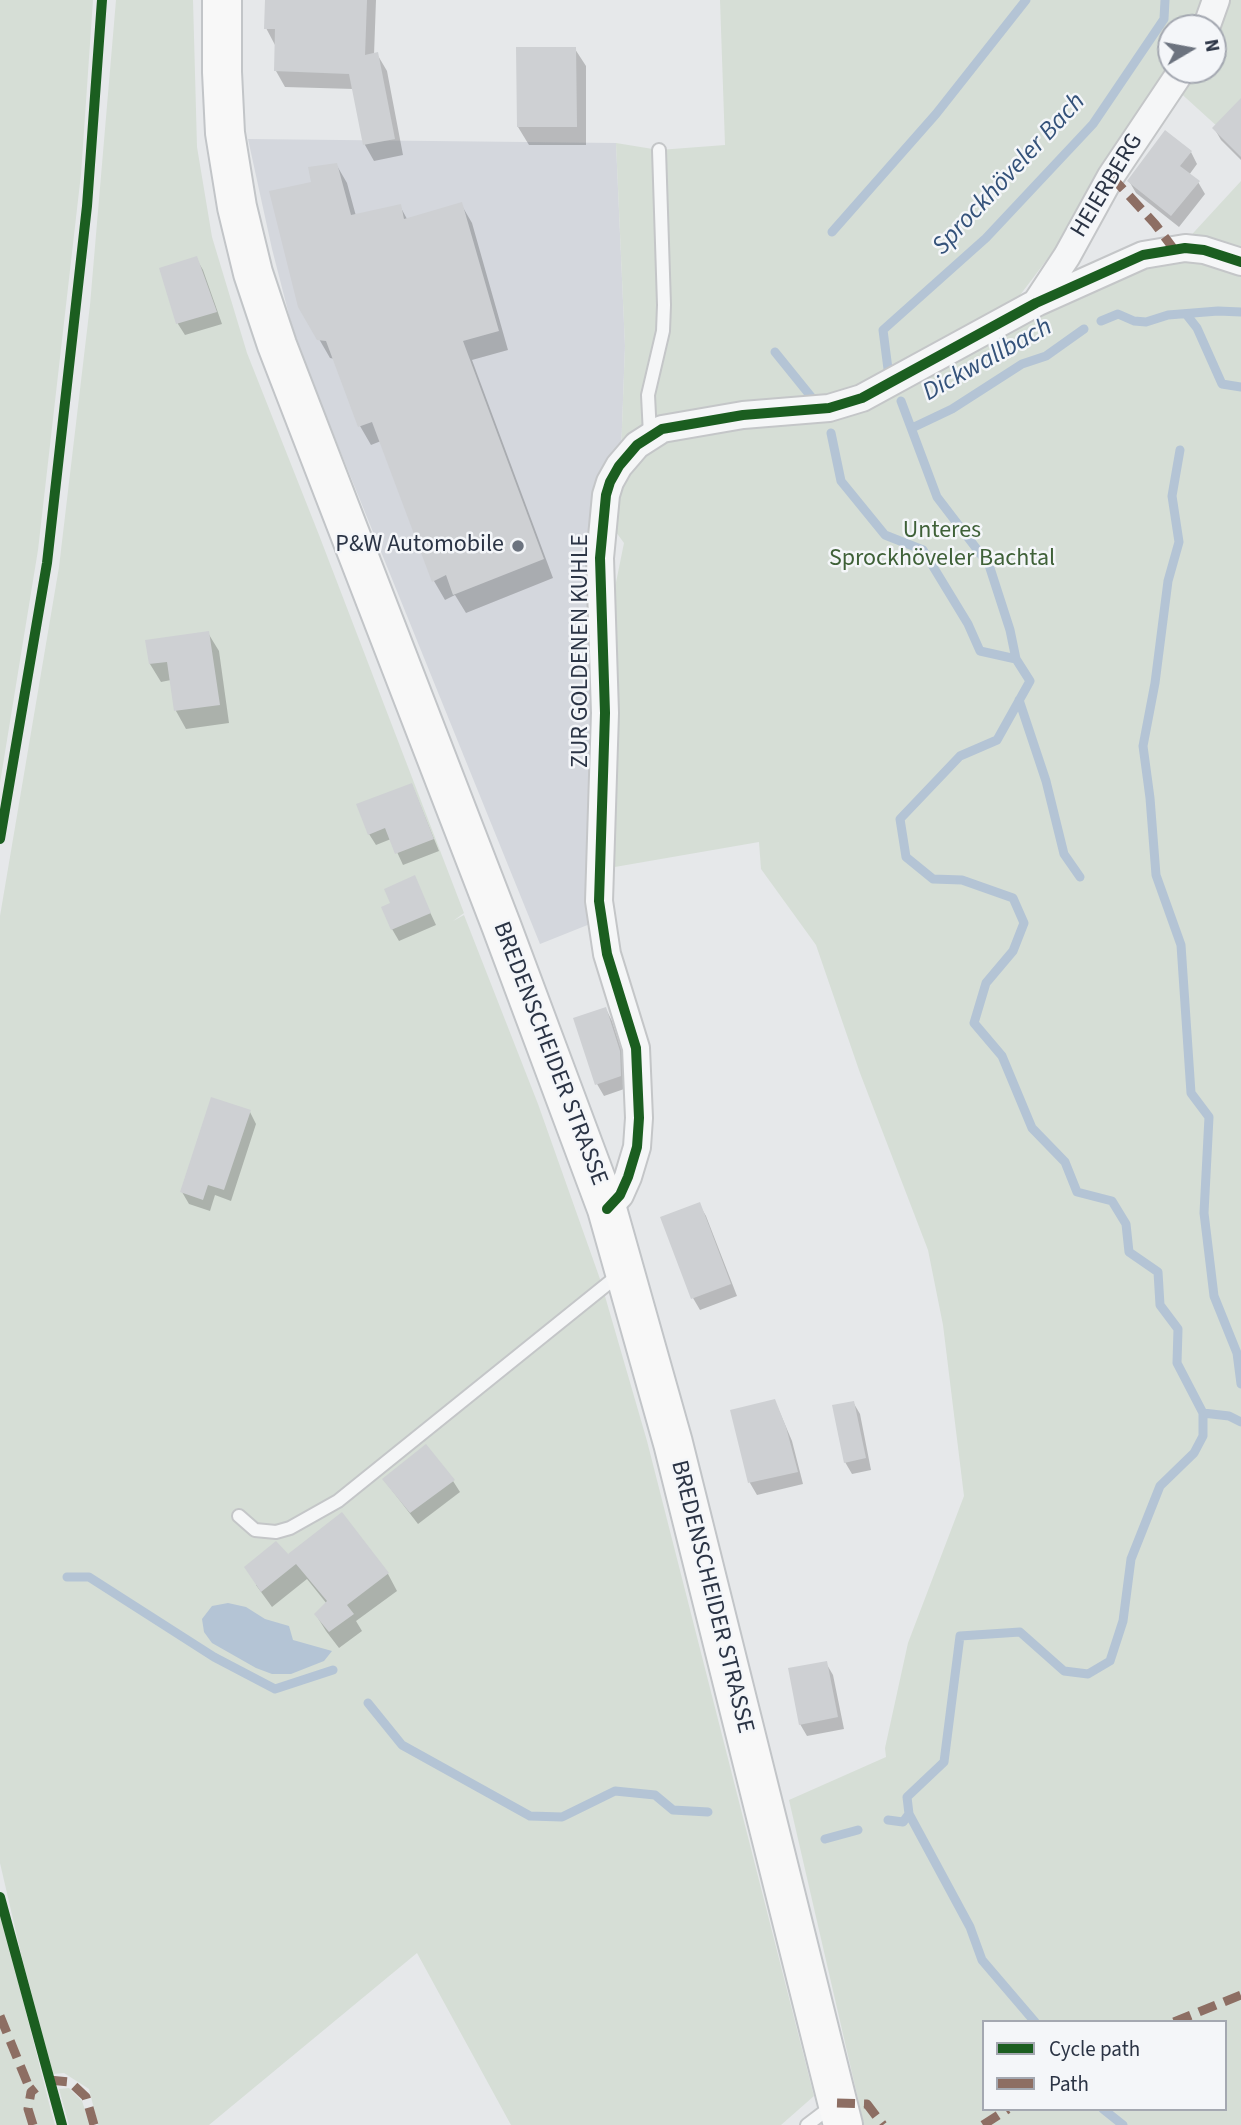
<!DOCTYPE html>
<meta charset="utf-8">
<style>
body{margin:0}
#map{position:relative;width:1241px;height:2125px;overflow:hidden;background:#e6e8ea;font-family:"Source Sans 3",sans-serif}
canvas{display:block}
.legend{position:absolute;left:982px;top:2020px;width:245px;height:91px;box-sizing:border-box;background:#f4f6f9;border:2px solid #a4a8b1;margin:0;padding:9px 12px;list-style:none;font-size:21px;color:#2b3445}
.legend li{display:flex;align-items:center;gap:14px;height:35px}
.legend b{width:35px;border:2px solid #a4a8b1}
.north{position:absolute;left:1157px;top:14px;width:70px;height:70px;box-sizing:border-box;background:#f4f6f9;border:2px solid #a4a8b1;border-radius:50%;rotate:80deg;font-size:19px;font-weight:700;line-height:28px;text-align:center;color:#2b3445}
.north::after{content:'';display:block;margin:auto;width:24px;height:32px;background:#6c737f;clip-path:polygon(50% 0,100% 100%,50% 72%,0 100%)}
</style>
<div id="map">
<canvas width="1241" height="2125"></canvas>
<ul class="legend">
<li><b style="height:9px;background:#1b5e20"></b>Cycle path</li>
<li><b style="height:9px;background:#8d6e63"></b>Path</li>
</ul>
<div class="north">N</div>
</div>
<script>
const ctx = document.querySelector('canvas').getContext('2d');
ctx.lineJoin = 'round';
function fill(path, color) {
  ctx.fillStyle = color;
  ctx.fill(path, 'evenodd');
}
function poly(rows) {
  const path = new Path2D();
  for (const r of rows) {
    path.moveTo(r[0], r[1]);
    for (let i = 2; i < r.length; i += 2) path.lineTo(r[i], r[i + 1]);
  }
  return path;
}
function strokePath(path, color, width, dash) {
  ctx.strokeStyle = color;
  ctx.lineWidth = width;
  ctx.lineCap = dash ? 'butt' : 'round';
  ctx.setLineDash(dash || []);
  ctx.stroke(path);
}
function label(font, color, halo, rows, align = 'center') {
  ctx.font = font + ' "Source Sans 3",sans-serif';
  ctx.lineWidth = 5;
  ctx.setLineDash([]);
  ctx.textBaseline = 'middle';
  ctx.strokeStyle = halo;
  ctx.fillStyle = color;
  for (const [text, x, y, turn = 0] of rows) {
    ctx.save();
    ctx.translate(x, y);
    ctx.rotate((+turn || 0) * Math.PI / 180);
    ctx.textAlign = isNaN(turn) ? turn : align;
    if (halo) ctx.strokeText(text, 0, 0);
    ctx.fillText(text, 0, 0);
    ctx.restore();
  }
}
fill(poly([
 [248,139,616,143,625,346,620,481,602,606,590,924,540,944,296,342,272,249]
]), '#d4d7dd');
fill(poly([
 [0,0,93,0,81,174,38,550,0,783],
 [116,0,193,0,197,147,212,237,247,353,319,535,464,913,453,921,464,915,538,1104,600,1279,647,1441,814,2096,781,2125,511,2125,417,1953,209,2125,98,2125,89,2089,64,2073,53,2074,22,1958,0,1863,0,916,59,567,90,305],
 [720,0,1211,0,1201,28,1171,28,1171,70,1136,142,1011,307,1184,243,1241,181,1241,2125,864,2125,789,1800,886,1757,885,1748,908,1643,964,1496,943,1325,928,1250,860,1073,816,945,761,869,759,842,609,868,611,607,624,543,613,528,620,481,625,346,616,143,659,150,725,145],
 [984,2022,1225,2022,1225,2109,984,2109],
 [1218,0,1241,0,1241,148,1175,88,1185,70,1213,70,1213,28],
 [0,1909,51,2111,55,2125,0,2125],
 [69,2088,82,2101,90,2125,69,2125,59,2089]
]), '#d6ded6');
fill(poly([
 [228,1603,246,1607,265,1619,289,1626,293,1640,332,1651,324,1661,291,1674,272,1674,256,1668,212,1643,204,1632,202,1619,212,1606]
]), '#b4c4d5');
fill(poly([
 [266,0,376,0,374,55,377,54,387,71,403,155,374,161,365,145,354,89,285,87,276,71,275,45,266,28],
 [575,49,586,66,586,145,529,145,518,127],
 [1241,101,1241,160,1221,140,1214,128],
 [1191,152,1197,164,1189,175,1198,182,1205,194,1179,227,1136,193,1129,181],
 [336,164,347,183,356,216,400,206,407,219,461,204,472,223,508,350,472,360,553,578,466,613,455,595,445,600,434,581,381,441,371,445,360,426,335,359,330,358,300,306,313,183],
 [196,258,203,270,222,324,185,335,178,324,161,269],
 [208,633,219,651,229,723,186,729,176,711,171,680,161,682,150,664,147,642],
 [412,785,439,851,403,865,391,839,376,845,369,834],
 [414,878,436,925,399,941,392,929,392,904],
 [606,1009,612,1021,626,1064,627,1088,604,1096,597,1084,575,1019],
 [250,1112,256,1124,231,1201,215,1195,210,1211,189,1204,182,1192],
 [699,1204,706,1216,737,1296,700,1310,693,1298],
 [775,1401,792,1441,803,1484,757,1495,750,1483,732,1411],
 [853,1402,860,1414,871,1470,852,1474,845,1462],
 [384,1480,453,1481,460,1492,418,1524],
 [341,1515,388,1574,397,1591,356,1621,362,1631,339,1648,326,1631,316,1615,327,1604,307,1579,272,1607,256,1585,293,1562],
 [826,1663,833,1675,844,1729,807,1736,800,1724]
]), '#0003');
strokePath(poly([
 [832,232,936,114,1026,0],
 [1186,314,1197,328,1222,384,1241,387],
 [1101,321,1118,314,1134,321,1146,322,1168,315,1218,311,1241,312],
 [775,352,813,399],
 [888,369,883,330,986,238,1093,124,1164,19,1165,0],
 [901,401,937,497,989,565,1010,630,1016,659,1030,681,997,740,960,756,900,819,906,857,933,879,962,880,1013,898,1024,923,1013,951,986,983,974,1023,1002,1056,1032,1128,1065,1162,1077,1192,1112,1201,1126,1224,1129,1252,1158,1272,1160,1305,1178,1329,1177,1363,1203,1413,1203,1436,1194,1453,1160,1486,1131,1559,1123,1621,1110,1661,1088,1674,1064,1671,1020,1632,960,1636,944,1762,907,1797,909,1814,970,1927,982,1960,1035,2022],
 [912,428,952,409,1022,364,1046,356,1084,329],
 [831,433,841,481,885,535,923,550,968,624,980,651,1016,659],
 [1180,450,1172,496,1179,542,1168,581,1155,683,1143,746,1150,798,1156,875,1181,945,1191,1093,1209,1117,1204,1213,1214,1296,1237,1353,1241,1384],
 [1019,700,1046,781,1064,854,1080,877],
 [1203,1413,1229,1416,1241,1422],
 [67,1577,89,1577,214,1657,275,1689,333,1670],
 [368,1703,402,1745,530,1816,562,1817,615,1791,655,1795,673,1810,708,1812],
 [888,1820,903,1822,909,1814],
 [825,1839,858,1830],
 [1103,2109,1123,2125]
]), '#b4c4d5', 9);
fill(poly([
 [265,0,367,0,365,55,378,52,395,139,363,145,349,74,274,71,275,29,264,29],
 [516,47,576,47,577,127,517,127],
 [1241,98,1241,157,1212,128],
 [1165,130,1192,151,1180,166,1200,181,1171,216,1127,181],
 [337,163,351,215,401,204,404,219,462,202,499,331,463,341,544,559,453,595,446,575,432,582,372,422,358,427,326,341,317,340,298,307,269,191,311,182,308,167],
 [197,256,217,312,176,324,159,268],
 [209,631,220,705,174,711,167,662,149,664,145,640],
 [412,783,434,839,395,854,385,828,368,835,356,804],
 [415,875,431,913,391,930,381,907,390,903,384,889],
 [606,1007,620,1051,621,1076,595,1085,573,1018],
 [211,1097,251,1110,224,1190,208,1185,203,1200,180,1192],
 [700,1202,731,1284,691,1299,660,1217],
 [775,1399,786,1427,798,1472,748,1483,730,1410],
 [854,1401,866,1458,844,1463,832,1405],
 [426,1444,455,1480,410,1513,382,1479],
 [342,1512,389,1573,347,1605,354,1614,329,1632,314,1614,327,1601,296,1564,261,1592,244,1567,276,1541,290,1556,288,1554],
 [827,1661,838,1717,799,1725,788,1668]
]), '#ced0d3');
const lane = poly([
 [650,435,648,395,663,331,664,305,659,150],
 [239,1516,255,1530,276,1532,290,1528,338,1501,621,1273],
 [807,2125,832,2106]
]);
const street = poly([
 [1206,28,1216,0],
 [1036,303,1067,256,1111,176,1182,70],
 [607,1209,620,1195,628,1177,637,1147,639,1118,636,1048,607,954,599,901,605,713,600,558,606,495,610,482,619,466,637,445,662,429,743,415,829,408,862,398,1036,303,1143,255,1185,248,1204,250,1241,262]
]);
const primary = poly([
 [222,0,222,72,225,133,237,207,253,273,277,345,501,925,607,1209,673,1443,843,2125]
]);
strokePath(lane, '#c4c6c8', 16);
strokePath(street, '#c4c6c8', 30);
strokePath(primary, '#c2c5c8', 42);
strokePath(lane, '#f5f6f7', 12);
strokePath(street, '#f5f6f7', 26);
strokePath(primary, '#f8f8f8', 38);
strokePath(poly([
 [1111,176,1155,224,1173,248],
 [0,2016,31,2092],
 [1174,2022,1241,1995],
 [49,2080,70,2082,86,2097,94,2125],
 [837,2103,867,2104,883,2125],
 [33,2125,28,2109,31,2092,36,2088],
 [983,2125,1008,2109]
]), '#8d6e63', 9, [18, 9]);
strokePath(poly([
 [0,839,47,563,87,206,102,0],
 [607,1209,620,1195,628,1177,637,1147,639,1118,636,1048,607,954,599,901,605,713,600,558,606,495,610,482,619,466,637,445,662,429,743,415,829,408,862,398,1036,303,1143,255,1185,248,1204,250,1241,262],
 [0,1897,62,2125]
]), '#1b5e20', 10);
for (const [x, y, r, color] of [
 [518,546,7,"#6c737f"]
]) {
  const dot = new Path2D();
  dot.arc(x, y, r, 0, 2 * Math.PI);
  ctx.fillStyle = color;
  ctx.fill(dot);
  strokePath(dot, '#f4f6f9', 2.5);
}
label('24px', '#2b3445', '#f4f6f9', [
 ["HEIERBERG",1108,186,-59],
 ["ZUR GOLDENEN KUHLE",582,651,-90],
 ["BREDENSCHEIDER STRASSE",549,1054,69],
 ["BREDENSCHEIDER STRASSE",711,1597,76]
]);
label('24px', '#3f6138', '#f4f6f9', [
 ["Unteres",942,532],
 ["Sprockhöveler Bachtal",942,560]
]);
label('24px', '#2b3445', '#f4f6f9', [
 ["P&W Automobile",504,546]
], 'right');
label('italic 26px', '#34527a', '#f4f6f9', [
 ["Sprockhöveler Bach",1010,175,-47],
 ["Dickwallbach",988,361,-29]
]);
</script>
